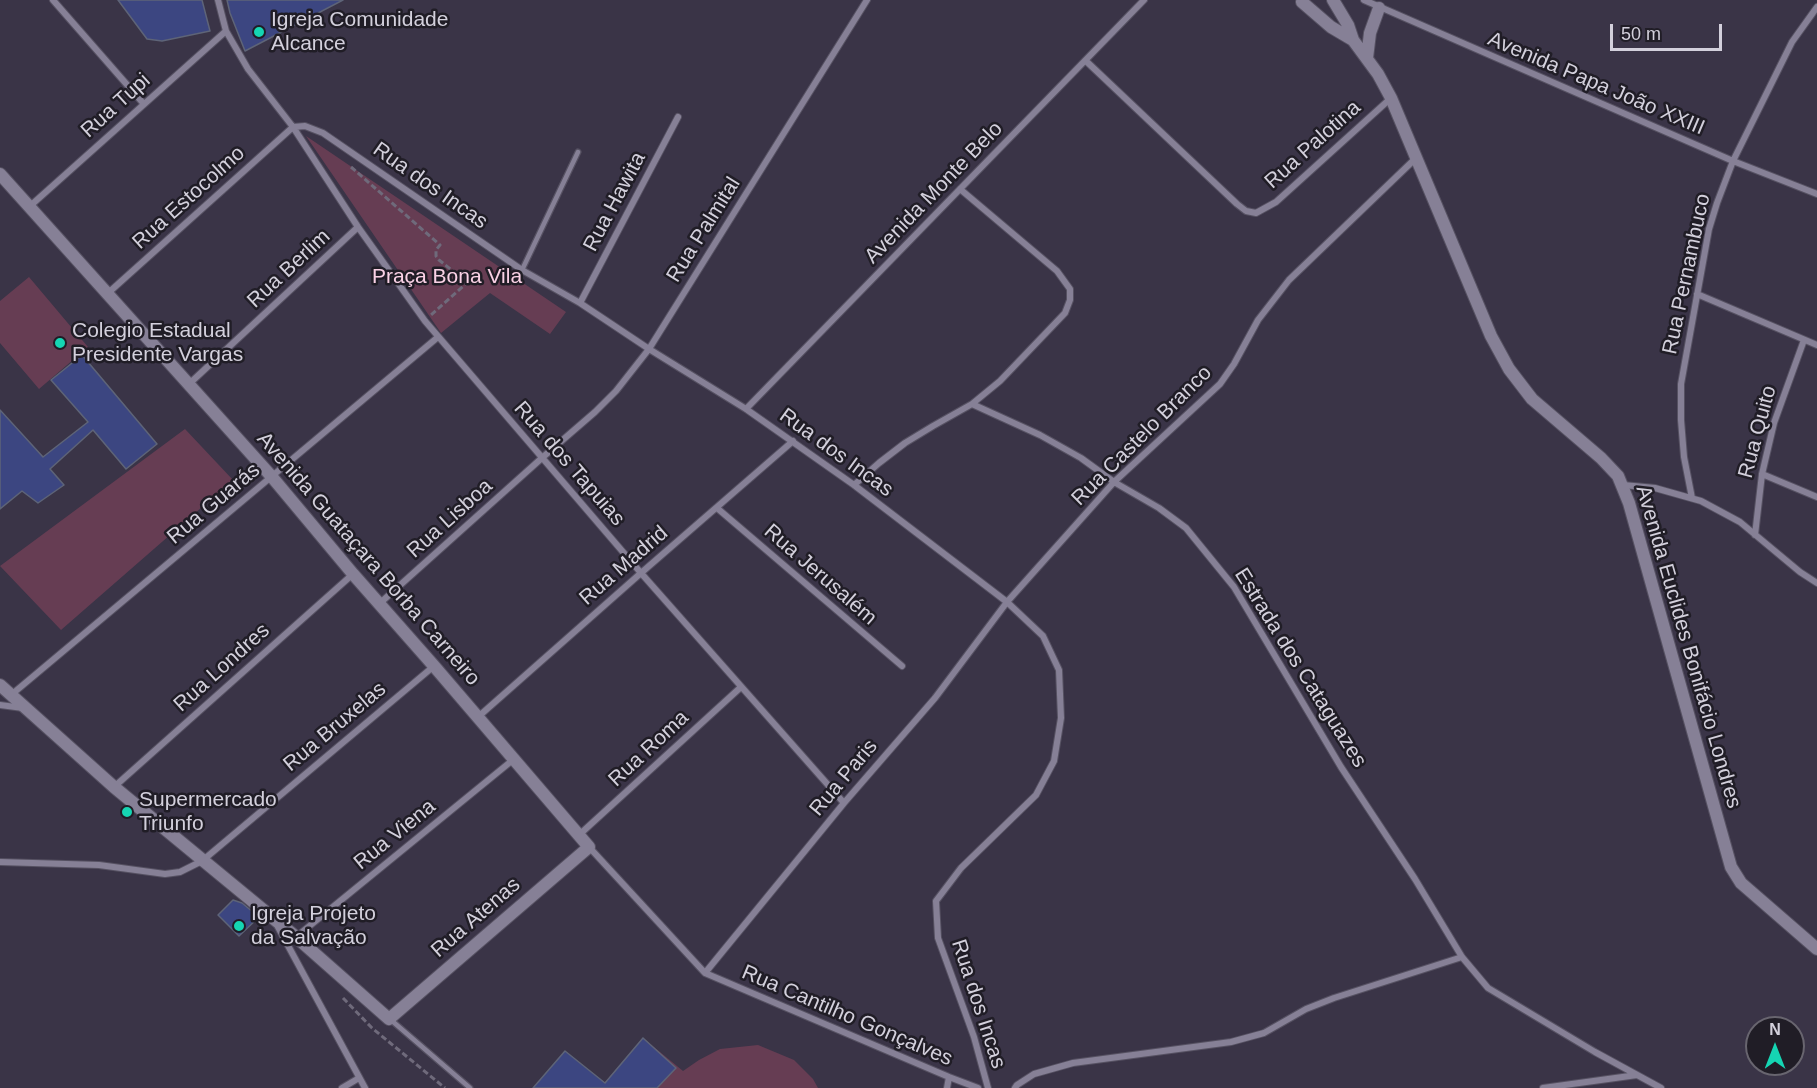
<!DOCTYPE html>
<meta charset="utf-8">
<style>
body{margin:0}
#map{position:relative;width:1817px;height:1088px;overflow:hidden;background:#3a3447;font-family:Arial,sans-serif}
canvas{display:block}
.north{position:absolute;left:1745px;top:1016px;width:60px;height:60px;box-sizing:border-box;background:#201d26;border:2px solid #68656f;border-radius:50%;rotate:0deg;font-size:16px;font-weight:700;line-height:24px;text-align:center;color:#d3d0dc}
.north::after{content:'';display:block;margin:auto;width:21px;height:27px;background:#15d5b3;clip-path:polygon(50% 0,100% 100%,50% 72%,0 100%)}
.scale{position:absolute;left:1610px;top:24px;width:112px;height:27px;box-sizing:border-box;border:3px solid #d3d0dc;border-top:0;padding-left:8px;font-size:18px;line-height:21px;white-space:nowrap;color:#d3d0dc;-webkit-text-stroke:4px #201d26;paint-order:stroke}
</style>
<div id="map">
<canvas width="1817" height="1088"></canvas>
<div class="north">N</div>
<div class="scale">50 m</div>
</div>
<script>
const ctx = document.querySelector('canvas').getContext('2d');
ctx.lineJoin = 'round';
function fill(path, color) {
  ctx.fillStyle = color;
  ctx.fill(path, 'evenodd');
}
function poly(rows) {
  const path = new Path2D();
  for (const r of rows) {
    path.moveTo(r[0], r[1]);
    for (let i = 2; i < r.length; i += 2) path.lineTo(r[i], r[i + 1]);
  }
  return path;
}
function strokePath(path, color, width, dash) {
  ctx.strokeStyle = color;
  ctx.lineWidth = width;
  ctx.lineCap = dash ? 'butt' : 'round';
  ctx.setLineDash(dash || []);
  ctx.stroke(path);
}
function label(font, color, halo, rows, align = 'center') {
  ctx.font = font + ' Arial,sans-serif';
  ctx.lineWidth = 5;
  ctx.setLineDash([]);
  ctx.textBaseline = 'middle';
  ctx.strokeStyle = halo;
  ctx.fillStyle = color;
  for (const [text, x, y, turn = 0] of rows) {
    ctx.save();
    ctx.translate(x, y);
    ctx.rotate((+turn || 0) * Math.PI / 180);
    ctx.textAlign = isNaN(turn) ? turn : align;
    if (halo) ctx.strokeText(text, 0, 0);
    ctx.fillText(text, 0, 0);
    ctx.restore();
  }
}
fill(poly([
 [306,136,566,312,550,334,490,293,441,333],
 [29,277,88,347,39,389,0,343,0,301],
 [185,429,233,480,61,630,0,566],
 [643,1038,683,1071,699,1060,720,1049,758,1045,794,1060,813,1079,818,1088,600,1088]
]), '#663d53');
const building = poly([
 [118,0,202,0,210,31,162,41,147,39,118,0],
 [227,0,343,0,245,51,230,13,227,0],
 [82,355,157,444,126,469,93,430,50,469,64,485,38,503,22,491,0,509,0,410,43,457,88,422,51,380,82,355],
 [233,900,242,903,259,917,239,936,218,915,233,900],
 [643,1038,676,1068,657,1088,533,1088,565,1051,605,1083,643,1038]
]);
fill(building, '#3c4681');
strokePath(building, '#5e6478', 1.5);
const lane = poly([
 [522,270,578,152],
 [391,1020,470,1088]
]);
const street = poly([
 [53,0,143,103],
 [218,0,226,31,248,69,293,127,305,126,323,133,522,270,580,303,649,349,746,409,854,485,1007,602,1043,636,1059,670,1061,718,1054,761,1036,795,961,868,936,901,938,938,974,1037,988,1088],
 [1364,0,1733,161,1817,194],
 [1086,61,1237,204,1246,211,1256,213,1276,202,1391,98],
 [960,189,1057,271,1070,289,1070,300,1065,313,1000,381,972,404],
 [29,207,226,31],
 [107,294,293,127,358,227,425,321,641,573,844,803],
 [1697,294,1817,345],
 [580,303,678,117],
 [189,384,358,227],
 [746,409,1144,0],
 [1762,474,1817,497],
 [854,485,879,463,905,443,933,426,972,404,1040,435,1081,458,1114,482,1159,508,1186,528,1234,587,1341,767,1415,879,1462,957,1488,988,1595,1052,1661,1088],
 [1623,485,1655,488,1701,501,1740,522,1800,572,1817,583],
 [1692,498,1684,457,1681,420,1681,384,1709,229,1717,203,1733,161,1792,42,1817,7],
 [717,508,902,666],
 [1755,535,1762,474,1774,423,1804,340],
 [379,604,543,457,595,412,616,391,649,349,867,0],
 [11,695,438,337],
 [0,705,23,708],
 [478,717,641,573,793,441],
 [114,787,353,574],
 [579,835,741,687],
 [589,847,705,973,949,1077,978,1088],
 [0,862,99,865,165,874,180,872,202,861,434,666],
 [278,927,365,1088],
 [296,937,514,759],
 [705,973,844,803,935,698,1007,602,1114,482,1220,384,1234,364,1258,320,1289,280,1416,158],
 [342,1088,359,1078],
 [947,1088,949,1077],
 [1015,1088,1017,1085,1034,1074,1073,1063,1231,1042,1264,1033,1306,1009,1334,998,1462,957],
 [1543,1088,1637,1075]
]);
const secondary = poly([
 [1333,0,1348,25,1353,40,1378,74,1391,98,1491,336,1509,369,1532,399,1601,458,1618,476,1629,503,1731,867,1741,883,1817,949],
 [1302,2,1331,27,1353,40],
 [1367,58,1370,33,1379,8],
 [0,174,272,477,353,574,434,666,589,847,389,1019,296,937,114,787,0,685]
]);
strokePath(lane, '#565162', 7);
strokePath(street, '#565162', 8);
strokePath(secondary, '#565162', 14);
strokePath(poly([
 [351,167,440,245,436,250,436,256,439,260,458,275,462,276,468,282,431,315],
 [343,998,372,1028,445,1088]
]), '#6f6a7b', 3, [6, 3]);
strokePath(lane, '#868096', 4.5);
strokePath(street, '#868096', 6);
strokePath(secondary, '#868096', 12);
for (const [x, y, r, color] of [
 [259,32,6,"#15d5b3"],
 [60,343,6,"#15d5b3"],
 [127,812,6,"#15d5b3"],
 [239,926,6,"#15d5b3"]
]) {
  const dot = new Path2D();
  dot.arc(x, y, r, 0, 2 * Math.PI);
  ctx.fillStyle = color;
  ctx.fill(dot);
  strokePath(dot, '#201d26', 2);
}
label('21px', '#d3d0dc', '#201d26', [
 ["Igreja Comunidade",271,20],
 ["Alcance",271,44],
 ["Colegio Estadual",72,331],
 ["Presidente Vargas",72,355],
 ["Supermercado",139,800],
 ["Triunfo",139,824],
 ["Igreja Projeto",251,914],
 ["da Salvação",251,938]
], 'left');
label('21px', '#d3d0dc', '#201d26', [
 ["Avenida Papa João XXIII",1596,84,23],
 ["Rua Tupi",116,106,-42],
 ["Rua Palotina",1313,145,-42],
 ["Rua dos Incas",430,186,35],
 ["Avenida Monte Belo",934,193,-46],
 ["Rua Estocolmo",189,198,-42],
 ["Rua Hawita",615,202,-62],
 ["Rua Palmital",704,230,-58],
 ["Rua Berlim",289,269,-43],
 ["Rua Pernambuco",1687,274,-78],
 ["Rua Quito",1758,432,-75],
 ["Rua Castelo Branco",1142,436,-45],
 ["Rua dos Incas",836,453,36],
 ["Rua dos Tapuias",569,464,49],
 ["Rua Guarás",214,504,-40],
 ["Rua Lisboa",450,519,-42],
 ["Avenida Guataçara Borba Carneiro",368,559,49],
 ["Rua Madrid",624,566,-41],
 ["Rua Jerusalém",820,575,41],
 ["Avenida Euclides Bonifácio Londres",1688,647,74],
 ["Rua Londres",222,668,-42],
 ["Estrada dos Cataguazes",1300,668,58],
 ["Rua Bruxelas",335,727,-40],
 ["Rua Roma",649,749,-43],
 ["Rua Paris",844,778,-50],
 ["Rua Viena",395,835,-39],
 ["Rua Atenas",476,918,-41],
 ["Rua dos Incas",978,1004,72],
 ["Rua Cantilho Gonçalves",847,1016,23]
]);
label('21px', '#f9d1e5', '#201d26', [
 ["Praça Bona Vila",447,277]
]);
</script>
